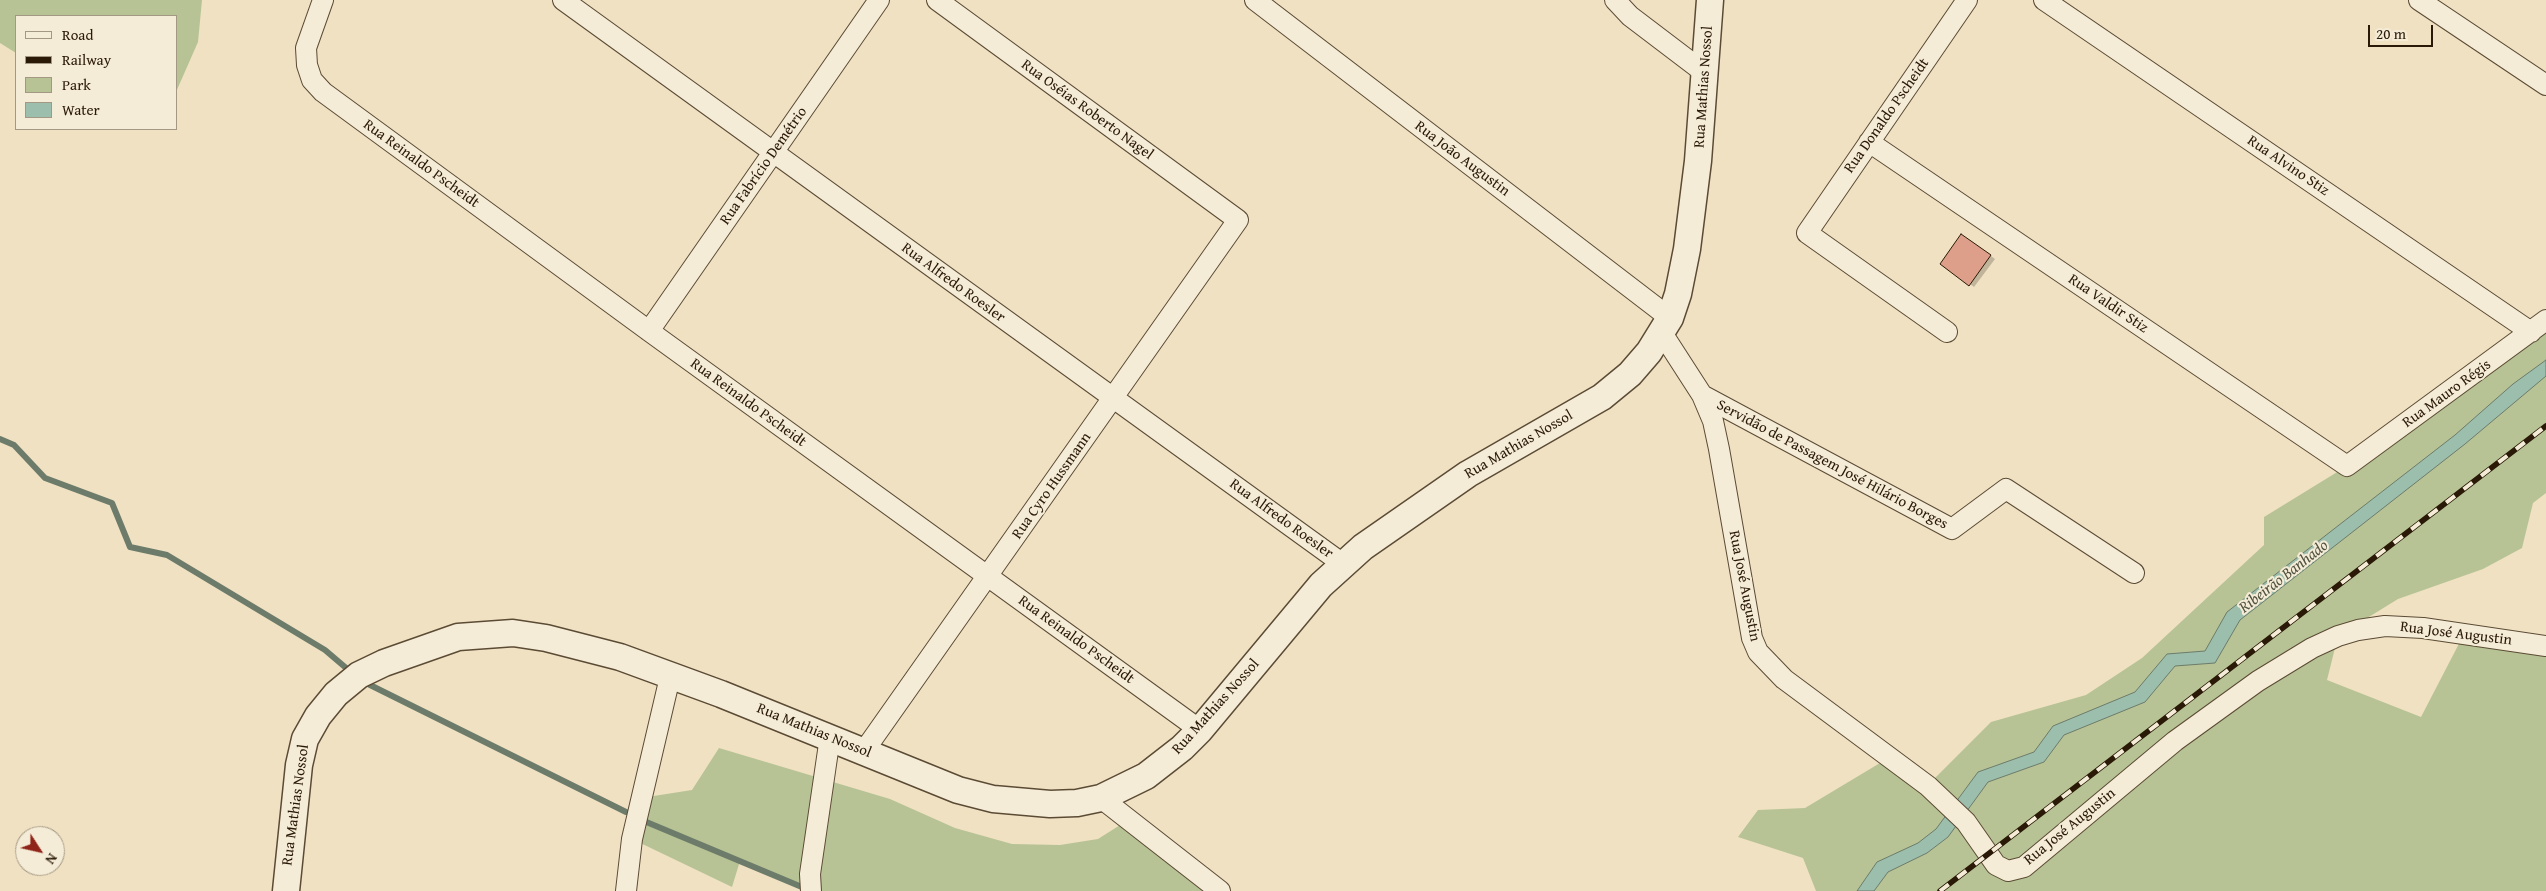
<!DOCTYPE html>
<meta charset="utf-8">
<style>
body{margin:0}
#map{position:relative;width:2546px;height:891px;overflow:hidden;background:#f0e1c2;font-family:"Gentium Book Plus",serif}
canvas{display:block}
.legend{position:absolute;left:15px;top:15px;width:162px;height:115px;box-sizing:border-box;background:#f5ecd7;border:1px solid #a39883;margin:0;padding:6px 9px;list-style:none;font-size:15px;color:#291906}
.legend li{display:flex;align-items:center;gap:10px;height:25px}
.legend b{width:25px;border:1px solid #a39883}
.north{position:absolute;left:15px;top:826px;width:50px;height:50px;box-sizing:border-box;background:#f5ecd7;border:1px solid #a39883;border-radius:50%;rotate:125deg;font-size:14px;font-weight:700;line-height:20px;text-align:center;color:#291906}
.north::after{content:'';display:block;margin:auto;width:18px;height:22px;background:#8f2418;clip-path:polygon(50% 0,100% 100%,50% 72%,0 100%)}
.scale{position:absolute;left:2368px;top:25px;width:65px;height:22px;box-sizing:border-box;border:2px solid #291906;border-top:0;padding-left:6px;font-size:15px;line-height:18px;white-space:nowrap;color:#291906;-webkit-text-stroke:4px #f5ecd7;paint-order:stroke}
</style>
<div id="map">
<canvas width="2546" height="891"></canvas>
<ul class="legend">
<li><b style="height:6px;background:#f5ecd7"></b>Road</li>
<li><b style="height:6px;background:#291906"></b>Railway</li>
<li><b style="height:14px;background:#b7c395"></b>Park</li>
<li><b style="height:14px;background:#9bbead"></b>Water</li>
</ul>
<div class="north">N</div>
<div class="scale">20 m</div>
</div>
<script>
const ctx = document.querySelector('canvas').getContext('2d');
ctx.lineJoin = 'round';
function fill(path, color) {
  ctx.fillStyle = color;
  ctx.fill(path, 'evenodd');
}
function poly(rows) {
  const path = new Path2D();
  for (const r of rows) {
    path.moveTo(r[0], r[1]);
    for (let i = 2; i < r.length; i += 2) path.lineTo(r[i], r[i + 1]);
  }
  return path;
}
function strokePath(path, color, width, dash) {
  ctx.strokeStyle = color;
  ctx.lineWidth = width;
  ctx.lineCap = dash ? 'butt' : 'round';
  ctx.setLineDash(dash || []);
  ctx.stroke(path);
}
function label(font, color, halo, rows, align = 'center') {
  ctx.font = font + ' "Gentium Book Plus",serif';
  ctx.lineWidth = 4;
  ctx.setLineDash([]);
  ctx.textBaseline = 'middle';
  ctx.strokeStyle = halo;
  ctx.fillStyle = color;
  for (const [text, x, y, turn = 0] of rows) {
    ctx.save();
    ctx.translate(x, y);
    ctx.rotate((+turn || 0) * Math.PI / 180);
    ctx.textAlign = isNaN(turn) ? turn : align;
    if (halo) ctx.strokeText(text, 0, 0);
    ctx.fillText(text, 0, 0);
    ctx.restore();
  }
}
fill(poly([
 [0,0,202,0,198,42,176,92,176,16,16,16,16,53,0,43],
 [2546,320,2546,493,2533,503,2522,548,2483,569,2398,599,2338,636,2327,680,2421,717,2464,634,2546,646,2546,891,1816,891,1803,858,1738,837,1758,810,1805,808,1890,757,1928,785,1991,722,2086,695,2142,658,2264,545,2264,517,2347,466],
 [719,748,890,799,955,828,1012,844,1060,845,1098,839,1128,820,1220,891,811,891,740,861,732,887,632,839,641,798,692,790]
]), '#b7c395');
const water = poly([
 [2546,360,2546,376,2465,444,2240,620,2215,663,2175,666,2145,702,2064,735,2044,762,1988,782,1948,837,1927,853,1888,872,1874,891,1857,891,1877,862,1918,843,1936,829,1978,772,2034,752,2053,726,2135,692,2167,654,2205,651,2227,612,2455,435,2513,384,2546,360]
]);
fill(water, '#9bbead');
strokePath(water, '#6d7c6a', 1);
fill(poly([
 [1966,238,1995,259,1974,287,1970,284]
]), '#0003');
strokePath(poly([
 [0,439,14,445,45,478,112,503,130,547,167,555,325,650,352,673],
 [364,682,626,812],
 [644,821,809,890]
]), '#6d7c6a', 6);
const building = poly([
 [1961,234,1991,255,1969,286,1940,264,1961,234]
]);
fill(building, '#dd9f89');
strokePath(building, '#291906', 1);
const minor = poly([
 [323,0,306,48,307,65,312,80,323,92,649,331,1200,730],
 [563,0,1343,564],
 [1255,0,1670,318],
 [1615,0,1630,16,1705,73],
 [2044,0,2531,332],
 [2419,0,2546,85],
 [1869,142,2347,466,2546,320],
 [649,331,879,0],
 [1947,332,1807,233,1967,0],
 [1662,333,1702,395,1713,421,1719,449,1752,638,1758,652,1784,679,1928,786,1966,822,1996,865,2008,871,2024,867,2175,741,2258,681,2312,648,2338,636,2358,630,2385,626,2423,628,2546,646],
 [1702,395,1952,529,2006,489,2134,573],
 [864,751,1238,220,937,0],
 [1101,798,1220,891],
 [626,891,632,839,670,677],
 [811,891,810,874,830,737]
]);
const tertiary = poly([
 [286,891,299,765,305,739,318,716,336,694,359,675,384,663,458,637,513,633,546,638,620,657,721,694,958,790,993,799,1050,804,1077,803,1101,798,1146,776,1182,748,1200,730,1321,585,1363,547,1468,474,1602,397,1630,374,1649,352,1670,318,1678,294,1687,249,1698,161,1710,0]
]);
strokePath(minor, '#5b4b35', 22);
strokePath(tertiary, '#5b4b35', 29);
strokePath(minor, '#f5ecd7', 20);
strokePath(tertiary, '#f5ecd7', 26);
const rail = poly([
 [1940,891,2546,426]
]);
strokePath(rail, '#291906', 5.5);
strokePath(rail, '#f5ecd7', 4, [11]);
label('15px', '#291906', '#f5ecd7', [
 ["Rua Mathias Nossol",1704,87,-86],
 ["Rua Oséias Roberto Nagel",1087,110,36],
 ["Rua Donaldo Pscheidt",1887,116,-55],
 ["Rua João Augustin",1462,159,37],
 ["Rua Reinaldo Pscheidt",421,164,36],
 ["Rua Fabrício Demétrio",764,166,-55],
 ["Rua Alvino Stiz",2288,166,34],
 ["Rua Alfredo Roesler",953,283,36],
 ["Rua Valdir Stiz",2108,304,34],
 ["Rua Mauro Régis",2447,394,-36],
 ["Rua Reinaldo Pscheidt",748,403,36],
 ["Rua Mathias Nossol",1519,445,-30],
 ["Servidão de Passagem José Hilário Borges",1832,465,28],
 ["Rua Cyro Hussmann",1052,486,-55],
 ["Rua Alfredo Roesler",1281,519,36],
 ["Rua José Augustin",1744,586,79],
 ["Rua José Augustin",2456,634,7],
 ["Rua Reinaldo Pscheidt",1076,640,36],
 ["Rua Mathias Nossol",1216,707,-48],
 ["Rua Mathias Nossol",814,731,22],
 ["Rua Mathias Nossol",296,805,-82],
 ["Rua José Augustin",2070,827,-39]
]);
label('italic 16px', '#515340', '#f5ecd7', [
 ["Ribeirão Banhado",2284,577,-38]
]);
</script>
